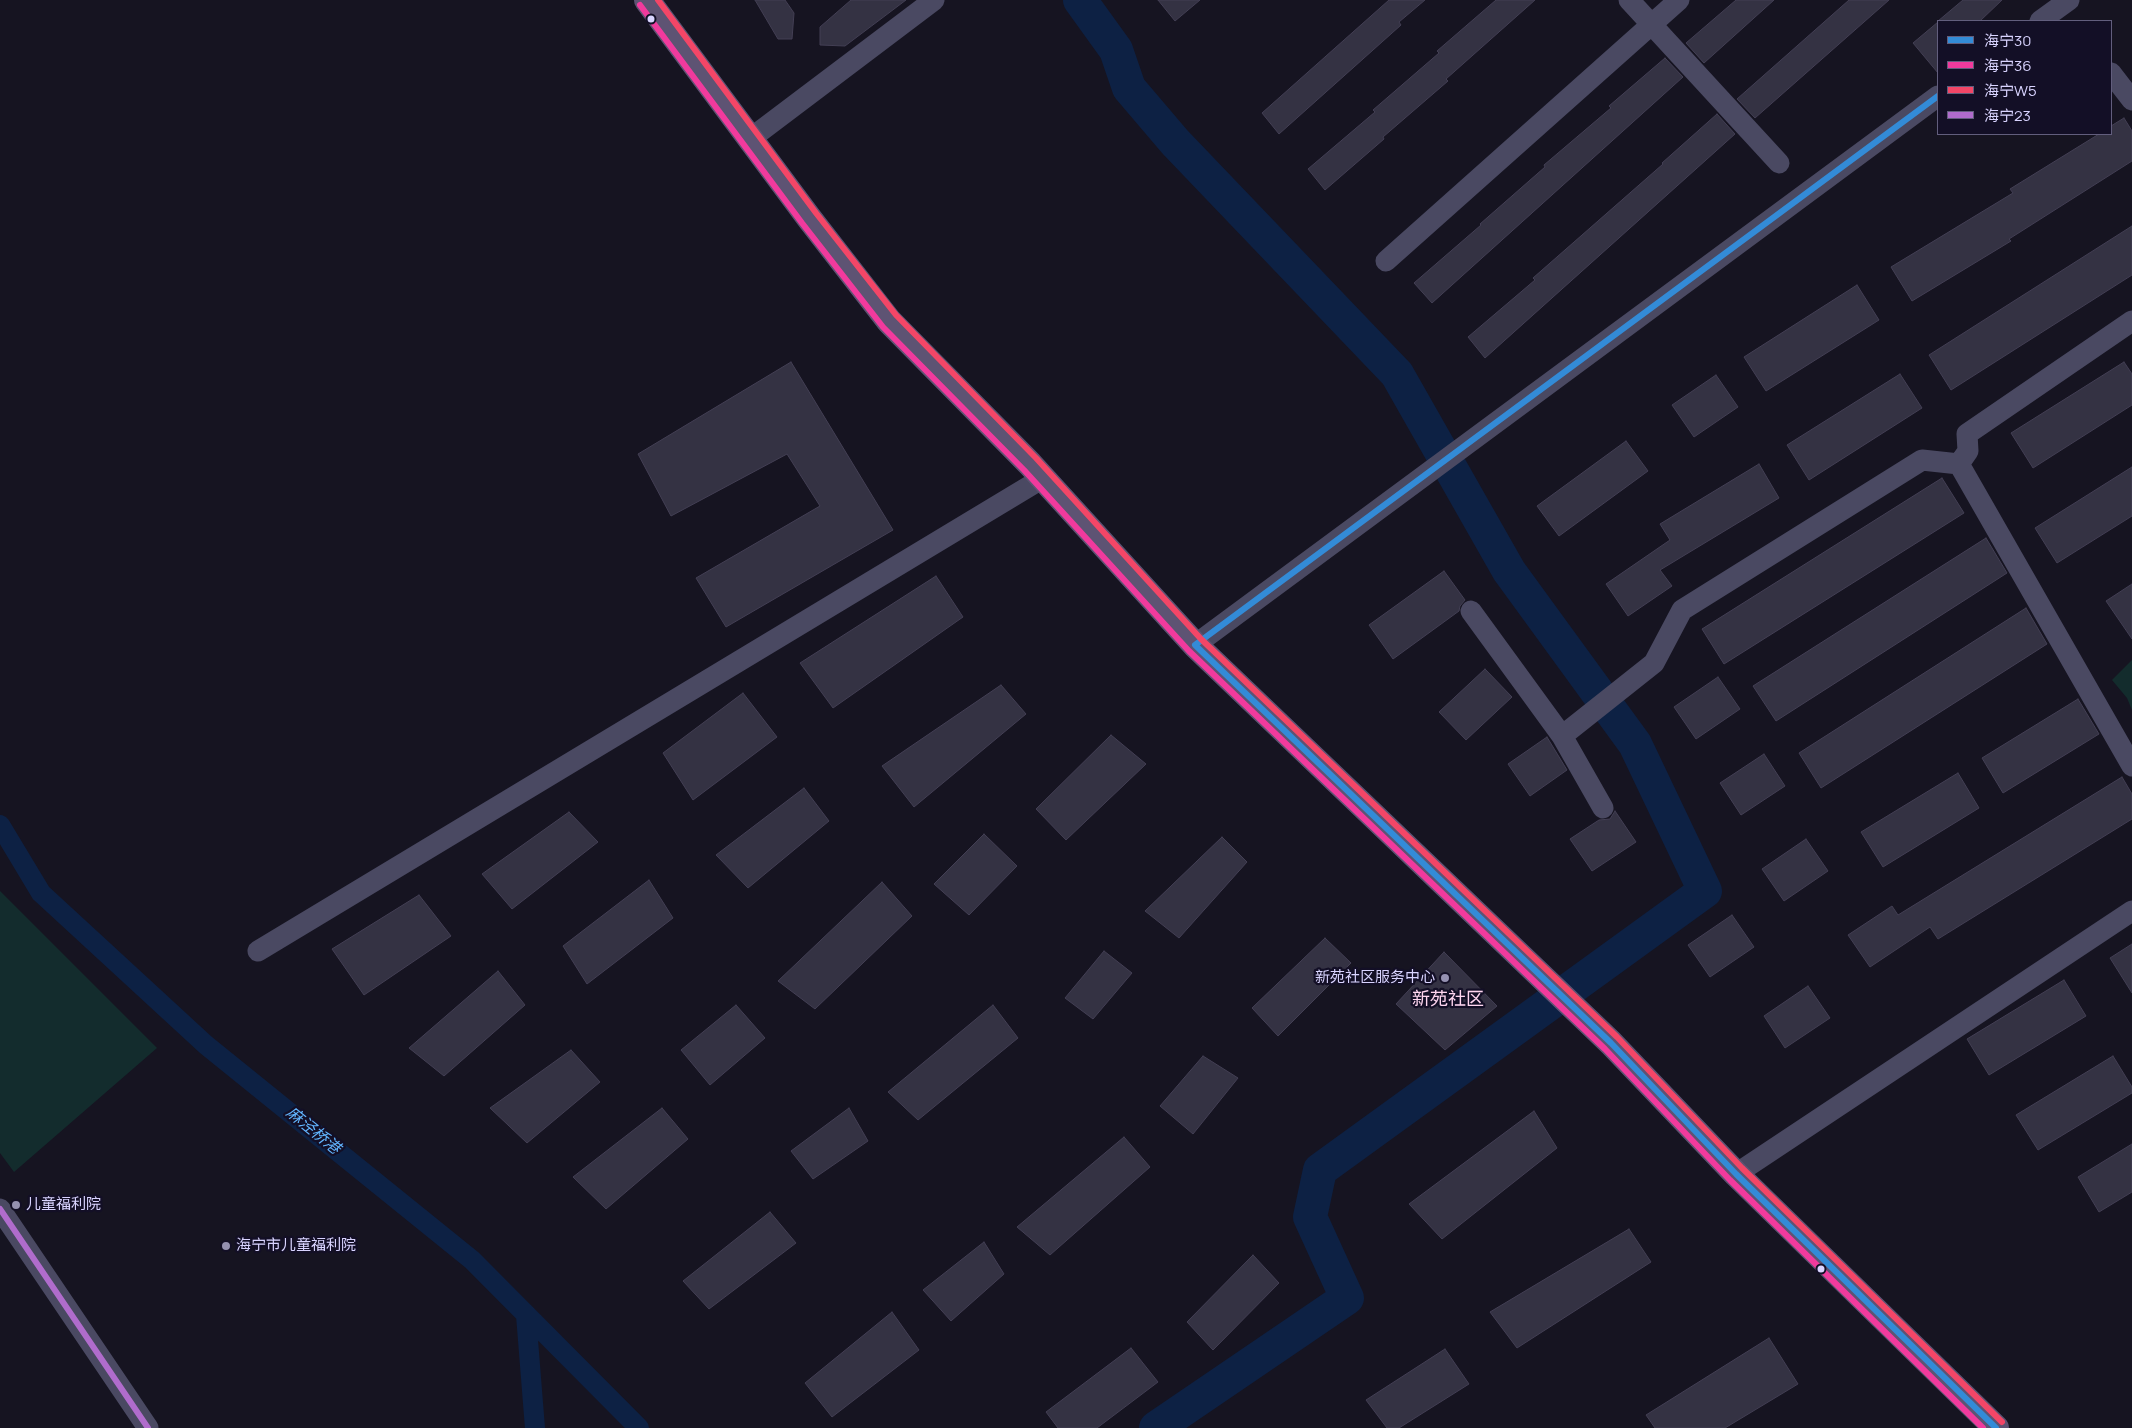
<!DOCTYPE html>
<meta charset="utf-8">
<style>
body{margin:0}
#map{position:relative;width:2132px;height:1428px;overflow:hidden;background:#161421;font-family:Manrope,"Noto Sans SC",sans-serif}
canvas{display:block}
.legend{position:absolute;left:1937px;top:20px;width:175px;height:115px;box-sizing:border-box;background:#130f26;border:1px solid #625e7d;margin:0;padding:6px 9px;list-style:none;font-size:15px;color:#d9d4ff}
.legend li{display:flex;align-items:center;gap:10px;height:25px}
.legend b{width:25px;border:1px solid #625e7d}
</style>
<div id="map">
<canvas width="2132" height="1428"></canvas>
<ul class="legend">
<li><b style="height:6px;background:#338bd7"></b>海宁30</li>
<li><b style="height:6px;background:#f13a9d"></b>海宁36</li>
<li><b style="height:6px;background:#f34667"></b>海宁W5</li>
<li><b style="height:6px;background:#b06ccc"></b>海宁23</li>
</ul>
</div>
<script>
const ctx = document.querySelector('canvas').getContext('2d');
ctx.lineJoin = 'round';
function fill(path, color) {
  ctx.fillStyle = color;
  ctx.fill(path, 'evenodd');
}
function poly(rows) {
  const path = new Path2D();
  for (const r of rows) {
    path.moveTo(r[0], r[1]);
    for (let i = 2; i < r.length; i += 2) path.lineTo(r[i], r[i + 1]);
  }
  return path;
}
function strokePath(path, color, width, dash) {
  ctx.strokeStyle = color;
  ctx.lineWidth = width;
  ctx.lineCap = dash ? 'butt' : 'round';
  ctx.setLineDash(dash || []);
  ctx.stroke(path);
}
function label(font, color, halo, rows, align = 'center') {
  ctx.font = font + ' Manrope,"Noto Sans SC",sans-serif';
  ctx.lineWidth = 4.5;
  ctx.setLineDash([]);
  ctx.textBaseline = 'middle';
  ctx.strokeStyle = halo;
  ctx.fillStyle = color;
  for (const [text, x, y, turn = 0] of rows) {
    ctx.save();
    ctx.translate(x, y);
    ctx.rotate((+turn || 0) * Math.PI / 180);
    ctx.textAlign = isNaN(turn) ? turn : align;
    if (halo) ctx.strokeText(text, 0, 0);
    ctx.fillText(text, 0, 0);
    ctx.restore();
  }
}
fill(poly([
 [2132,660,2132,710,2127,698,2112,680],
 [0,891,157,1048,14,1172,0,1153]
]), '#132c2d');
strokePath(poly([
 [0,825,41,893,206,1045,472,1260,639,1428],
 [526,1315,535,1428]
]), '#0d2144', 20);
strokePath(poly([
 [1080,0,1116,50,1129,88,1175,142,1397,374,1509,571,1635,744,1705,891,1320,1170,1310,1217,1347,1298,1156,1428]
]), '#0d2144', 34);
const building = poly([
 [755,0,785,0,794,13,792,39,778,39,755,0],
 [851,0,906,0,845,46,820,45,820,27,851,0],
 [1158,0,1200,0,1175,21,1158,0],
 [1389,0,1425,0,1399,22,1401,25,1279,134,1262,113,1389,0],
 [1496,0,1535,0,1446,79,1448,81,1383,137,1384,139,1325,190,1308,169,1375,112,1373,110,1439,53,1437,51,1496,0],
 [1736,0,1774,0,1704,63,1686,43,1736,0],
 [1849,0,1889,0,1755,118,1737,99,1849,0],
 [1963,0,2002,0,1980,21,1938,21,1963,0],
 [1938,22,1938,73,1913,43,1938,22],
 [1665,58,1683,77,1432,303,1414,283,1481,225,1480,224,1545,167,1544,165,1611,108,1609,106,1665,58],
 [1717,114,1735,134,1485,358,1468,337,1535,280,1533,278,1663,164,1662,163,1717,114],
 [2124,118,2132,131,2132,161,2009,239,2011,241,1912,301,1891,267,2013,193,2010,189,2099,134,2111,134,2111,126,2124,118],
 [2132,226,2132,275,1951,390,1929,355,2132,226],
 [1857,285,1879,320,1766,391,1744,357,1857,285],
 [791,362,893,530,726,627,696,578,820,506,787,454,671,516,638,454,791,362],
 [2124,362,2132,374,2132,405,2033,468,2011,433,2124,362],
 [1900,374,1922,408,1809,480,1787,445,1900,374],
 [1716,375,1738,407,1694,437,1672,405,1716,375],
 [1626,441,1648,471,1559,536,1537,506,1626,441],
 [1759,464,1779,498,1660,570,1672,586,1628,616,1606,584,1670,540,1660,524,1759,464],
 [2132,467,2132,516,2057,563,2035,528,2132,467],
 [1942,478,1964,513,1724,664,1702,629,1942,478],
 [1986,538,2007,573,1776,721,1753,686,1986,538],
 [1444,571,1465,600,1460,606,1459,611,1393,659,1369,625,1444,571],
 [936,576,963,617,833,708,800,663,936,576],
 [2132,584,2132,639,2106,601,2132,584],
 [2026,608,2047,644,1821,788,1799,753,2026,608],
 [1485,669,1512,697,1466,740,1439,712,1485,669],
 [1718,677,1740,709,1696,739,1674,707,1718,677],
 [1001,685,1026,714,914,807,882,766,1001,685],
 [743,693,777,737,693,800,663,753,743,693],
 [2078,699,2099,734,2003,793,1982,758,2078,699],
 [1111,735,1146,764,1066,840,1036,809,1111,735],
 [1547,737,1567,770,1530,796,1508,764,1547,737],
 [1764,754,1785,786,1741,815,1720,783,1764,754],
 [1958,773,1979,808,1883,867,1861,832,1958,773],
 [2122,777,2132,794,2132,819,1938,939,1930,927,1870,967,1848,935,1892,906,1898,915,2122,777],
 [804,788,829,821,748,888,716,855,804,788],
 [1615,811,1636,842,1592,871,1570,839,1599,820,1610,819,1615,811],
 [569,812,598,842,512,909,482,874,569,812],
 [984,834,1017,866,969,915,934,884,984,834],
 [1222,837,1247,862,1179,938,1145,911,1222,837],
 [1806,839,1828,871,1784,901,1762,869,1806,839],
 [649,880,673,918,587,984,563,946,649,880],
 [882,882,912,916,815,1009,778,981,882,882],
 [419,895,451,936,364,995,332,949,419,895],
 [1732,915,1754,947,1710,977,1688,945,1732,915],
 [1325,938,1351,963,1278,1036,1252,1008,1325,938],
 [2132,944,2132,993,2110,958,2132,944],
 [1104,951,1132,973,1093,1019,1065,998,1104,951],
 [1444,952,1497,1006,1445,1050,1396,1004,1444,952],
 [498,971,525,1005,444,1076,409,1048,498,971],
 [2064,980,2086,1016,1989,1075,1967,1039,2064,980],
 [1808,986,1830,1018,1785,1048,1764,1016,1808,986],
 [736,1005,765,1038,710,1085,681,1050,736,1005],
 [993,1005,1018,1038,918,1120,888,1092,993,1005],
 [571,1050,600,1082,527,1143,490,1108,571,1050],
 [1203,1056,1238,1078,1193,1134,1160,1106,1203,1056],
 [2113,1056,2132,1087,2132,1093,2038,1150,2016,1115,2113,1056],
 [662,1108,688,1139,606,1209,573,1177,662,1108],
 [849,1108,868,1141,813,1179,791,1151,849,1108],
 [1534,1111,1557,1148,1442,1239,1409,1204,1534,1111],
 [1124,1137,1150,1167,1050,1255,1017,1227,1124,1137],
 [2132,1144,2132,1192,2099,1212,2078,1177,2132,1144],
 [770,1212,796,1243,709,1309,683,1281,770,1212],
 [1629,1229,1651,1262,1517,1348,1490,1312,1629,1229],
 [984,1242,1004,1274,951,1321,923,1290,984,1242],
 [1253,1255,1279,1283,1213,1350,1187,1322,1253,1255],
 [892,1312,919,1350,832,1417,805,1383,892,1312],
 [1769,1338,1798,1384,1725,1428,1655,1428,1646,1415,1769,1338],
 [1131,1348,1158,1382,1097,1428,1058,1428,1046,1412,1131,1348],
 [1445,1349,1469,1384,1399,1428,1387,1428,1366,1400,1445,1349]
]);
fill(building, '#343243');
strokePath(building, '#433f54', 1);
strokePath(poly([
 [1629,0,1779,163],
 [2040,21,2069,0],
 [2111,73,2132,100],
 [750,139,934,0],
 [1386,261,1679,0],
 [2132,321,1967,434,1968,451,1959,464,2132,766],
 [1471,611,1562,736,1603,808],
 [1195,645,1938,96],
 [1562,736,1654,663,1682,610,1922,460,1959,464],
 [258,951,1043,478],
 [1736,1174,2132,911],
 [0,1209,148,1428]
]), '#4a4962', 21);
strokePath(poly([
 [647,0,809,218,889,321,1030,464,1195,645,1611,1043,1736,1174,1996,1428]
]), '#5e5373', 26);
strokePath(poly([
 [1195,645,1611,1043,1736,1174,1996,1428],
 [1195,645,1938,96]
]), '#338bd7', 6);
strokePath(poly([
 [640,5,802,223,883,327,1024,470,1189,651,1605,1049,1730,1180,1983,1428]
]), '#f13a9d', 6);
strokePath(poly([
 [658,0,816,213,896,315,1036,458,1201,639,1617,1037,1742,1168,2002,1422]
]), '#f34667', 6);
strokePath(poly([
 [0,1209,148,1428]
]), '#b06ccc', 6);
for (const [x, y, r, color] of [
 [651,19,4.5,"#d9d4ff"],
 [1445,978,5,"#9591b1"],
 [16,1205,5,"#9591b1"],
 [226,1246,5,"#9591b1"],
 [1821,1269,4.5,"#d9d4ff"]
]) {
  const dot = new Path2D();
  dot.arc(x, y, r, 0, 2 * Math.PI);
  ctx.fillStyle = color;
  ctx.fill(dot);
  strokePath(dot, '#130f26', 2);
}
label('15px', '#d9d4ff', '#130f26', [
 ["新苑社区服务中心",1435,978,"right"],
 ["儿童福利院",26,1205],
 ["海宁市儿童福利院",236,1246]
], 'left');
label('italic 16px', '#62b6ff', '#130f26', [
 ["麻泾桥港",313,1131,39]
]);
label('18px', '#ffd6f0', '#130f26', [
 ["新苑社区",1448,1000]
]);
</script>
